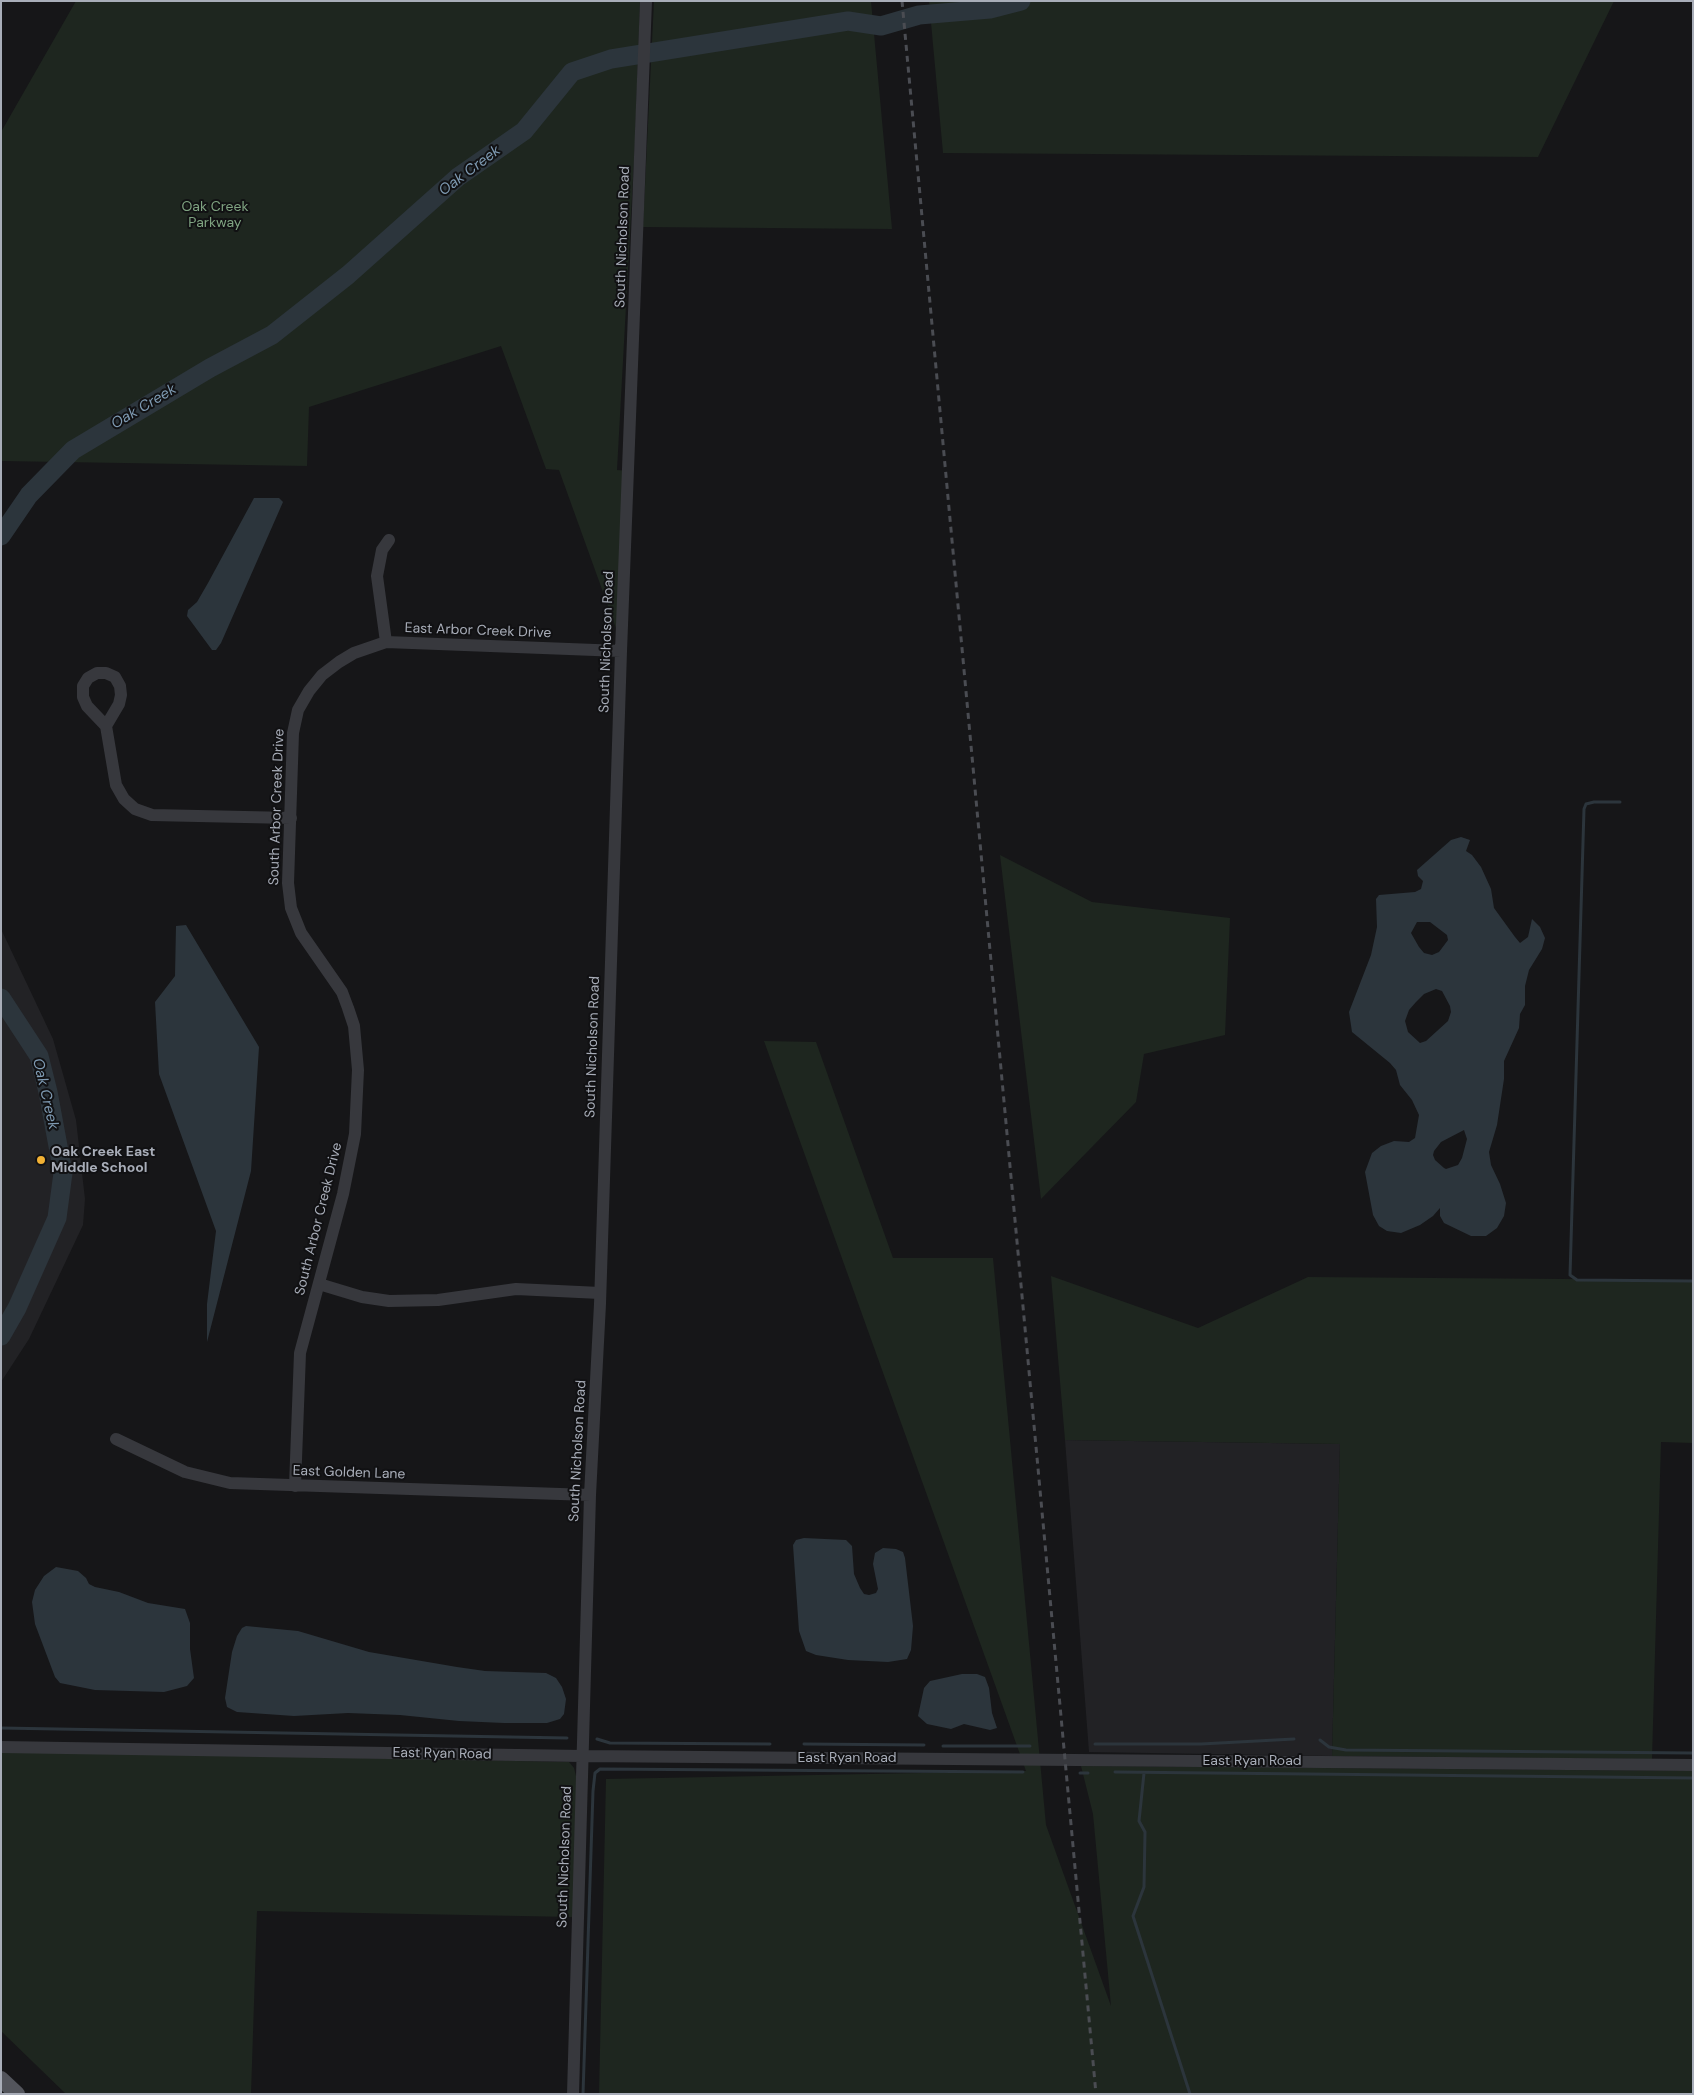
<!DOCTYPE html>
<style>
body{margin:0}
#map{position:relative;width:1694px;height:2095px;overflow:hidden;background:#161618;font-family:"DM Sans",sans-serif}
canvas{display:block}
.frame{position:absolute;inset:0;border:2px solid #a8adb8;pointer-events:none}
</style>
<div id="map">
<canvas width="1694" height="2095"></canvas>
<div class="frame"></div>
</div>
<script>
const ctx = document.querySelector('canvas').getContext('2d');
ctx.lineJoin = 'round';
function fill(path, color) {
  ctx.fillStyle = color;
  ctx.fill(path, 'evenodd');
}
function poly(rows) {
  const path = new Path2D();
  for (const r of rows) {
    path.moveTo(r[0], r[1]);
    for (let i = 2; i < r.length; i += 2) path.lineTo(r[i], r[i + 1]);
  }
  return path;
}
function strokePath(path, color, width, dash) {
  ctx.strokeStyle = color;
  ctx.lineWidth = width;
  ctx.lineCap = dash ? 'butt' : 'round';
  ctx.setLineDash(dash || []);
  ctx.stroke(path);
}
function label(font, color, halo, rows, align = 'center') {
  ctx.font = font + ' "DM Sans",sans-serif';
  ctx.lineWidth = 4;
  ctx.setLineDash([]);
  ctx.textBaseline = 'middle';
  ctx.strokeStyle = halo;
  ctx.fillStyle = color;
  for (const [text, x, y, turn = 0] of rows) {
    ctx.save();
    ctx.translate(x, y);
    ctx.rotate((+turn || 0) * Math.PI / 180);
    ctx.textAlign = isNaN(turn) ? turn : align;
    if (halo) ctx.strokeText(text, 0, 0);
    ctx.fillText(text, 0, 0);
    ctx.restore();
  }
}
fill(poly([
 [1,929,53,1039,76,1120,85,1199,83,1225,29,1339,1,1382],
 [1065,1440,1340,1444,1332,1756,1089,1752]
]), '#222225');
fill(poly([
 [76,1,640,1,635,142,617,470,630,471,617,631,559,470,546,469,501,346,309,407,307,466,1,461,1,132],
 [654,1,871,1,892,229,643,227],
 [929,1,1614,1,1538,157,943,153],
 [1000,855,1092,902,1230,918,1225,1035,1144,1054,1136,1102,1041,1199],
 [764,1041,816,1042,893,1258,993,1258,1046,1825,1111,2006,1093,1814,1081,1766,1693,1771,1693,2094,599,2094,606,1779,1026,1771],
 [1051,1276,1198,1328,1308,1277,1693,1280,1693,1443,1661,1442,1652,1759,1332,1756,1340,1444,1065,1440],
 [1,1751,569,1762,574,1768,577,1780,573,1917,257,1911,251,2094,66,2094,1,2031]
]), '#1e261f');
fill(poly([
 [254,498,279,498,283,502,221,643,216,650,212,650,187,616,188,610,197,602,208,583],
 [1461,837,1470,840,1466,851,1472,855,1481,867,1491,889,1494,908,1515,937,1520,943,1528,937,1532,919,1540,927,1545,938,1542,949,1529,970,1525,986,1525,1005,1520,1014,1519,1028,1504,1061,1504,1079,1497,1125,1489,1152,1491,1165,1500,1184,1506,1203,1504,1216,1497,1228,1486,1236,1471,1236,1444,1223,1440,1216,1440,1208,1433,1216,1420,1225,1401,1233,1387,1231,1379,1226,1373,1215,1365,1172,1372,1153,1381,1146,1394,1141,1409,1142,1415,1138,1419,1115,1412,1100,1400,1085,1396,1070,1390,1063,1352,1032,1349,1012,1371,955,1377,927,1376,899,1379,895,1415,892,1421,889,1423,881,1418,876,1417,870,1451,840],
 [1417,922,1430,922,1447,935,1448,940,1439,952,1432,955,1424,953,1419,947,1411,933],
 [1436,989,1442,991,1450,1006,1451,1012,1448,1021,1426,1041,1420,1043,1408,1032,1405,1021,1409,1010,1416,1002,1424,994],
 [1464,1130,1467,1139,1462,1158,1458,1165,1446,1169,1444,1168,1435,1160,1433,1155,1434,1151,1441,1142],
 [186,925,259,1047,251,1171,207,1342,207,1304,216,1231,159,1074,155,1002,175,976,176,926],
 [804,1538,846,1540,852,1546,854,1574,860,1588,864,1594,869,1595,876,1593,878,1589,873,1564,875,1553,883,1548,896,1549,903,1552,905,1558,913,1626,911,1650,907,1659,888,1662,848,1660,816,1655,806,1651,799,1631,793,1545,796,1540],
 [56,1567,78,1571,86,1578,89,1584,95,1587,119,1592,148,1603,185,1609,190,1623,190,1649,194,1678,187,1686,164,1692,95,1690,60,1683,55,1677,35,1624,32,1602,35,1590,44,1576],
 [246,1626,298,1631,369,1652,457,1667,485,1671,546,1673,556,1678,562,1687,566,1699,564,1714,560,1719,547,1723,504,1723,459,1721,400,1715,348,1713,294,1716,237,1712,227,1707,225,1698,232,1652,237,1636,242,1628],
 [962,1674,977,1674,985,1677,989,1688,992,1713,997,1728,990,1730,964,1724,951,1729,927,1724,918,1716,924,1688,930,1681]
]), '#2c353c');
strokePath(poly([
 [1620,802,1594,802,1586,804,1584,809,1570,1275,1577,1280,1693,1281],
 [1,1728,567,1738],
 [597,1739,610,1743,770,1744],
 [1320,1740,1329,1747,1346,1750,1693,1753],
 [804,1744,924,1745],
 [1095,1744,1201,1744,1294,1739],
 [943,1746,1030,1746],
 [1115,1772,1693,1778],
 [1080,1773,1088,1773],
 [1144,1773,1139,1821,1145,1832,1144,1887,1133,1916,1190,2094],
 [583,2094,593,1791,595,1773,600,1769,1023,1772]
]), '#2c353c', 3);
strokePath(poly([
 [1,536,29,495,73,450,210,368,272,335,348,275,458,177,524,131,572,72,611,59,848,21,881,26,919,15,990,9,1021,1],
 [1,998,39,1056,48,1092,63,1173,57,1218,17,1308,1,1336]
]), '#2c353c', 19);
strokePath(poly([
 [386,642,377,576,382,550,389,540],
 [106,726,119,704,121,695,120,686,115,677,106,673,97,673,88,678,83,686,83,697,87,706,106,726,116,785,124,799,135,809,152,815,291,818],
 [319,1284,362,1297,389,1301,438,1300,516,1289,600,1293],
 [116,1439,185,1472,230,1483,590,1495],
 [295,1486,300,1353,343,1194,355,1134,358,1070,354,1026,348,1008,342,992,301,933,291,908,288,883,293,733,298,710,309,691,322,675,339,662,354,653,386,642,621,651],
 [1,1747,582,1756,1693,1765],
 [573,2094,590,1495,600,1304,621,651,646,1]
]), '#37383d', 12);
strokePath(poly([
 [1,2079,17,2094]
]), '#53555c', 16);
strokePath(poly([
 [902,1,1096,2094]
]), '#4a4c52', 3, [6, 5]);
for (const [x, y, r, color] of [
 [41,1160,5,"#f2b134"]
]) {
  const dot = new Path2D();
  dot.arc(x, y, r, 0, 2 * Math.PI);
  ctx.fillStyle = color;
  ctx.fill(dot);
  strokePath(dot, '#111113', 2);
}
label('14px', '#7fa381', '#111113', [
 ["Oak Creek",215,207],
 ["Parkway",215,223]
]);
label('14px', '#a8adb8', '#111113', [
 ["South Nicholson Road",623,237,-88],
 ["East Arbor Creek Drive",478,631,2],
 ["South Nicholson Road",607,642,-88],
 ["South Arbor Creek Drive",277,807,-88],
 ["South Nicholson Road",593,1047,-88],
 ["South Arbor Creek Drive",319,1219,-76],
 ["South Nicholson Road",578,1451,-87],
 ["East Golden Lane",349,1473,2],
 ["East Ryan Road",442,1754,1],
 ["East Ryan Road",847,1758],
 ["East Ryan Road",1252,1761],
 ["South Nicholson Road",565,1857,-88]
]);
label('bold 14px', '#a8adb8', '#111113', [
 ["Oak Creek East",51,1152],
 ["Middle School",51,1168]
], 'left');
label('italic 15px', '#7f9bb3', '#111113', [
 ["Oak Creek",470,171,-37],
 ["Oak Creek",144,407,-31],
 ["Oak Creek",45,1094,77]
]);
</script>
